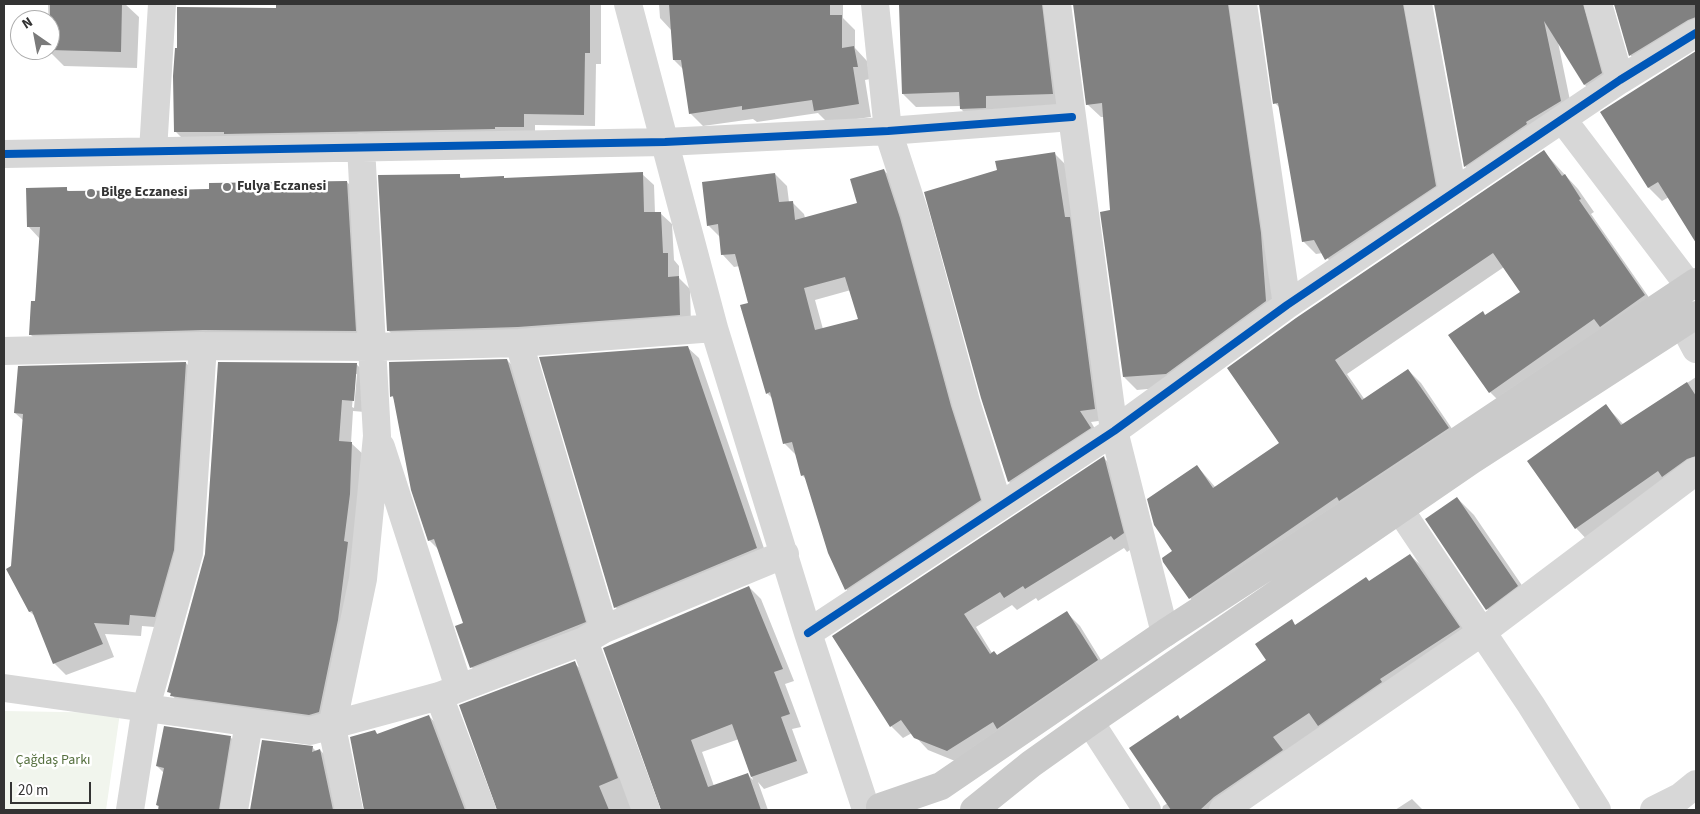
<!DOCTYPE html>
<meta charset="utf-8">
<style>
body{margin:0}
#map{position:relative;width:1700px;height:814px;overflow:hidden;background:#fff;font-family:"Source Sans 3",sans-serif}
canvas{display:block}
.frame{position:absolute;inset:0;border:5px solid #333;pointer-events:none}
.north{position:absolute;left:10px;top:10px;width:50px;height:50px;box-sizing:border-box;background:#fff;border:1px solid #adadad;border-radius:50%;rotate:327deg;font-size:14px;font-weight:700;line-height:20px;text-align:center;color:#333}
.north::after{content:'';display:block;margin:auto;width:18px;height:22px;background:#7a7a7a;clip-path:polygon(50% 0,100% 100%,50% 72%,0 100%)}
.scale{position:absolute;left:10px;top:782px;width:81px;height:22px;box-sizing:border-box;border:2px solid #333;border-top:0;padding-left:6px;font-size:15px;line-height:18px;white-space:nowrap;color:#333;-webkit-text-stroke:4px #fff;paint-order:stroke}
</style>
<div id="map">
<canvas width="1700" height="814"></canvas>
<div class="frame"></div>
<div class="north">N</div>
<div class="scale">20 m</div>
</div>
<script>
const ctx = document.querySelector('canvas').getContext('2d');
ctx.lineJoin = 'round';
function fill(path, color) {
  ctx.fillStyle = color;
  ctx.fill(path, 'evenodd');
}
function poly(rows) {
  const path = new Path2D();
  for (const r of rows) {
    path.moveTo(r[0], r[1]);
    for (let i = 2; i < r.length; i += 2) path.lineTo(r[i], r[i + 1]);
  }
  return path;
}
function strokePath(path, color, width, dash) {
  ctx.strokeStyle = color;
  ctx.lineWidth = width;
  ctx.lineCap = dash ? 'butt' : 'round';
  ctx.setLineDash(dash || []);
  ctx.stroke(path);
}
function label(font, color, halo, rows, align = 'center') {
  ctx.font = font + ' "Source Sans 3",sans-serif';
  ctx.lineWidth = 5;
  ctx.setLineDash([]);
  ctx.textBaseline = 'middle';
  ctx.strokeStyle = halo;
  ctx.fillStyle = color;
  for (const [text, x, y, turn = 0] of rows) {
    ctx.save();
    ctx.translate(x, y);
    ctx.rotate((+turn || 0) * Math.PI / 180);
    ctx.textAlign = isNaN(turn) ? turn : align;
    if (halo) ctx.strokeText(text, 0, 0);
    ctx.fillText(text, 0, 0);
    ctx.restore();
  }
}
fill(poly([
 [4,711,120,713,106,810,4,810]
]), '#f1f5ed');
fill(poly([
 [48,4,125,4,139,17,137,68,64,66,48,50,50,50],
 [278,4,601,4,601,64,596,64,595,126,535,125,535,138,187,143,175,131,278,9],
 [659,4,743,4,746,60,768,59,768,4,843,4,843,18,855,30,855,48,867,61,870,79,865,80,871,117,828,123,818,113,757,122,753,119,703,126,690,113,684,70,674,60,672,31,660,18],
 [900,4,1063,4,1066,107,974,122,961,109,961,106,916,107,903,94],
 [1074,4,1249,4,1279,314,1180,386,1137,390,1124,377,1104,117,1101,117,1087,104],
 [1260,4,1424,4,1449,199,1340,273,1323,253,1316,254,1303,241,1281,109,1275,103],
 [1435,4,1604,4,1615,87,1598,98,1585,85,1558,42,1573,115,1478,179,1465,166],
 [1614,4,1696,4,1696,36,1644,68,1630,55],
 [1696,53,1696,241,1669,197,1662,201,1649,188,1602,112],
 [1544,152,1578,189,1594,212,1591,214,1657,309,1503,405,1490,392,1486,316,1522,293,1504,267,1347,374,1365,400,1408,370,1421,383,1461,442,1203,611,1190,598,1174,552,1197,466,1216,488,1281,443,1229,368],
 [1054,153,1066,165,1106,420,1091,422,1101,439,1020,493,1009,482,982,397],
 [884,170,895,182,992,512,857,601,846,589,807,480,802,475,797,456,785,444,773,399,767,393,750,304,740,266,734,267,723,255,720,237,708,225,775,174,787,186,789,202,792,202,804,214,805,218,859,204],
 [851,290,859,320,823,329,815,300],
 [642,174,654,185,655,213,660,213,672,224,674,260,679,266,679,278,690,289,691,326,400,342,388,330,459,176,463,179,505,179],
 [347,182,359,194,367,343,42,346,30,334,36,303,40,239,28,226,66,189,70,192,169,191],
 [687,347,699,358,768,560,626,618,615,607],
 [507,360,519,372,596,633,483,678,471,667,465,623,440,551,429,540,394,399,392,396],
 [186,363,198,375,167,628,142,626,141,636,105,634,114,657,66,675,54,663,36,617,30,612,8,569,12,567,24,421,15,413],
 [356,364,368,375,365,412,353,411,351,443,364,455,362,506,330,724,183,707,168,691],
 [355,374,357,374,354,408,352,407],
 [1696,377,1696,478,1591,544,1576,528,1529,461,1606,406,1624,425],
 [1104,458,1116,470,1136,546,1127,552,1124,548,1038,601,1036,598,1017,610,1012,605,976,627,992,653,994,652,998,656,1067,613,1080,626,1109,673,960,763,928,750,912,733,903,738,891,726,834,636],
 [1457,498,1474,515,1534,603,1504,626,1487,609],
 [1410,555,1428,572,1476,645,1239,810,1162,810,1163,806,1168,803,1181,720,1268,661,1291,621,1296,626,1370,582],
 [749,587,761,599,794,681,785,684,801,727,792,729,808,773,764,789,758,782,768,810,662,810,662,804],
 [739,739,753,780,747,774,714,786,702,752],
 [574,663,587,675,636,810,498,810,498,804],
 [429,716,441,729,472,810,374,810,358,769,374,731,378,735],
 [230,737,243,749,232,810,159,810,157,804,164,773,157,766],
 [263,741,312,747,317,752,320,750,332,762,343,810,251,810],
 [1412,799,1423,810,1395,810]
]), '#0003');
fill(poly([
 [50,4,122,4,121,52,50,50],
 [276,4,590,4,590,53,585,53,584,115,524,114,524,127,495,127,495,129,224,134,224,132,174,132,173,76,175,48,177,48,177,7,276,8],
 [669,4,830,4,830,15,842,15,842,48,854,46,858,67,853,67,859,104,814,111,812,100,742,110,742,106,689,114,681,60,673,60],
 [899,4,1042,4,1053,94,986,96,986,108,960,109,959,92,902,94],
 [1073,4,1228,4,1261,233,1266,301,1166,374,1123,377,1100,212,1110,210,1102,103,1086,105],
 [1259,4,1403,4,1436,186,1325,260,1314,240,1302,242,1278,103,1273,104],
 [1434,4,1583,4,1602,73,1584,85,1544,21,1561,101,1526,122,1527,124,1464,167],
 [1614,4,1696,4,1696,17,1688,20,1629,56],
 [1696,51,1696,243,1658,182,1648,188,1600,112],
 [1544,150,1562,176,1565,174,1581,199,1579,200,1645,295,1600,327,1594,319,1489,393,1448,335,1483,311,1485,315,1520,292,1493,253,1335,360,1362,400,1408,369,1449,428,1339,501,1337,497,1189,599,1163,562,1162,558,1172,551,1154,525,1147,499,1197,465,1213,488,1279,443,1227,368,1296,318],
 [1055,152,1065,217,1070,217,1095,409,1080,411,1091,428,1008,482,981,398,924,192,997,170,995,161],
 [884,169,900,218,951,406,981,500,845,590,828,553,804,475,801,476,792,442,783,444,770,392,766,394,740,305,748,303,735,254,721,255,718,224,707,226,702,182,775,173,779,202,793,201,795,220,857,203,850,179],
 [845,277,858,319,815,330,804,288],
 [643,172,644,212,661,212,663,253,668,253,668,277,679,276,680,315,518,327,387,331,378,175,460,174,460,178,504,176,504,178],
 [347,181,356,331,203,330,29,335,31,301,35,301,40,227,27,227,26,188,67,187,67,191,169,190,209,189,209,183],
 [688,346,757,548,614,608,539,357],
 [507,359,586,622,470,668,455,626,463,623,434,539,428,541,411,490,393,396,390,397,389,362],
 [186,362,174,550,155,617,130,615,129,625,94,623,103,644,53,664,32,611,29,612,6,569,11,566,23,414,14,413,18,366],
 [218,362,357,363,354,401,342,400,339,441,352,442,350,494,344,541,348,542,338,620,319,712,309,715,170,696,171,693,167,692,205,554],
 [1687,382,1696,396,1696,456,1687,459,1662,477,1658,471,1575,529,1527,461,1606,404,1621,425],
 [1104,456,1124,533,1114,540,1111,536,1025,589,1023,586,1004,598,1000,592,964,614,990,654,994,651,997,655,1067,611,1098,660,997,729,993,722,947,751,914,738,901,720,890,727,832,636],
 [1457,497,1518,586,1486,610,1425,519],
 [1410,554,1460,627,1380,679,1382,682,1318,726,1309,713,1273,737,1283,750,1214,797,1200,810,1171,810,1129,748,1178,715,1180,719,1266,660,1255,644,1292,619,1295,625,1366,577,1369,581],
 [749,586,783,669,774,672,790,714,781,717,797,761,751,777,732,724,691,740,708,787,748,773,761,810,661,810,603,648],
 [575,661,618,778,599,786,609,810,497,810,459,705],
 [429,715,465,810,364,810,350,737,375,730,377,734],
 [164,726,231,736,219,810,158,810,159,806,156,805,164,768,156,766],
 [262,740,313,746,312,752,320,749,333,810,250,810]
]), '#818181');
strokePath(poly([
 [628,4,714,328,808,633,866,809],
 [875,4,888,131,915,214,966,402,999,507],
 [1057,4,1114,431,1165,633],
 [1243,4,1287,305],
 [1418,4,1453,193],
 [1598,4,1620,80],
 [1563,120,1690,287],
 [153,151,162,4],
 [4,154,665,142,888,131,1072,117],
 [1671,302,1696,349],
 [519,343,604,629],
 [4,351,203,346,371,347,519,343,714,328],
 [381,447,459,688],
 [1400,510,1531,705,1597,810],
 [808,633,1114,431,1287,305,1620,80,1696,33],
 [584,641,646,810],
 [4,688,310,731,439,696,584,641,604,629,785,554],
 [439,696,482,810],
 [1090,722,1147,810],
 [130,810,146,707,189,553,203,346],
 [234,810,249,723],
 [349,810,332,727,363,579,377,436,361,147],
 [1223,810,1482,632,1696,471],
 [1654,810,1680,797,1696,784]
]), '#d7d7d7', 28);
strokePath(poly([
 [880,807,941,786,1165,633,1345,516,1696,282],
 [974,810,1031,764,1090,722,1472,460,1696,315]
]), '#cacaca', 28);
strokePath(poly([
 [4,154,665,142,888,131,1072,117],
 [808,633,1114,431,1287,305,1620,80,1696,33]
]), '#0057b8', 8);
for (const [x, y, r, color] of [
 [227,187,5,"#7a7a7a"],
 [91,193,5,"#7a7a7a"]
]) {
  const dot = new Path2D();
  dot.arc(x, y, r, 0, 2 * Math.PI);
  ctx.fillStyle = color;
  ctx.fill(dot);
  strokePath(dot, '#fff', 2);
}
label('bold 14px', '#333', '#fff', [
 ["Fulya Eczanesi",237,187],
 ["Bilge Eczanesi",101,193]
], 'left');
label('14px', '#56703f', '#fff', [
 ["Çağdaş Parkı",53,761]
]);
</script>
